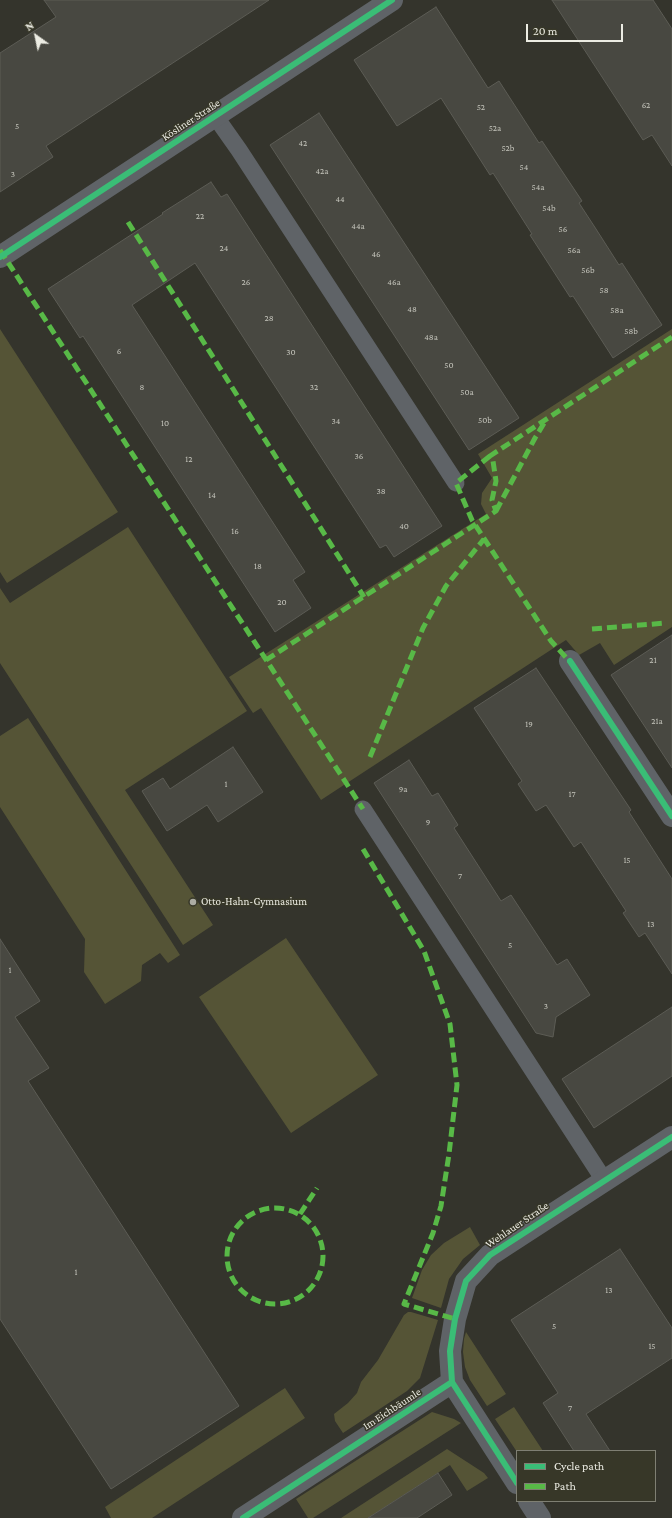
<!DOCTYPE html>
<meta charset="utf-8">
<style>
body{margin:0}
#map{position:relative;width:672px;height:1518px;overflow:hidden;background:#34342c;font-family:"Crimson Pro",serif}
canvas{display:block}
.legend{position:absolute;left:516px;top:1450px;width:140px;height:52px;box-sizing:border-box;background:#373728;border:1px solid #7f7f73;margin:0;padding:5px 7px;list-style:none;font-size:12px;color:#ecece3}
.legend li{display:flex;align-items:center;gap:8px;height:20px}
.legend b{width:20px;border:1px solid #7f7f73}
.north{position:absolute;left:16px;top:16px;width:40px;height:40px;-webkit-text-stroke:3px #373728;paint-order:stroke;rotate:327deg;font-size:11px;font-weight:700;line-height:16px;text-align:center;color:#ecece3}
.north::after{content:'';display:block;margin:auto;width:14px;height:18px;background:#ecece3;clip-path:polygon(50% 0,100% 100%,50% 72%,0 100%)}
.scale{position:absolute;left:526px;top:24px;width:97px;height:18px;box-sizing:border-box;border:2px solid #ecece3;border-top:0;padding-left:5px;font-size:12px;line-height:14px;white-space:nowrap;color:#ecece3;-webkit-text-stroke:3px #373728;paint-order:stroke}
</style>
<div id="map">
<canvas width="672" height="1518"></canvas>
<ul class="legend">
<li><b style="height:5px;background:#3abd76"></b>Cycle path</li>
<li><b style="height:5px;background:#58b947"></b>Path</li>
</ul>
<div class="north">N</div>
<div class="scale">20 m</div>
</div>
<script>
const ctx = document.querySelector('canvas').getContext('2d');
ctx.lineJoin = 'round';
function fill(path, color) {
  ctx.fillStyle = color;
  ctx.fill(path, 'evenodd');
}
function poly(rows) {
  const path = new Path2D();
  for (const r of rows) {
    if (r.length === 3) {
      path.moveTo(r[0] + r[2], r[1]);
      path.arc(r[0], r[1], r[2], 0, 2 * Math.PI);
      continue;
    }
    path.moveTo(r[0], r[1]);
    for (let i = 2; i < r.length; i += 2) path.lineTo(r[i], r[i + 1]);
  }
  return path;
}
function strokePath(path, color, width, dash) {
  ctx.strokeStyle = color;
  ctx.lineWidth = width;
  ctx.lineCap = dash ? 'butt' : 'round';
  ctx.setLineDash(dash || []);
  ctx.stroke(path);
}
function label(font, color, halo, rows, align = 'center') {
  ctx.font = font + ' "Crimson Pro",serif';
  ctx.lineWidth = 3;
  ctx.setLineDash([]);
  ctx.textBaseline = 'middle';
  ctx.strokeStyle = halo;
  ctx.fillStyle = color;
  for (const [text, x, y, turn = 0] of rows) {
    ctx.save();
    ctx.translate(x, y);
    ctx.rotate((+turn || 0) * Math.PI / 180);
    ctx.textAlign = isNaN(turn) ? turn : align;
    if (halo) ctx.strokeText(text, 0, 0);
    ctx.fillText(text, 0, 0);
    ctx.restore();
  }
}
fill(poly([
 [0,329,118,512,7,583,0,572],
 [672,329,672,627,614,665,600,643,579,655,566,640,321,800,261,708,253,713,229,677,486,514,481,504,482,493,492,478,478,454],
 [128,527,247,711,125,790,213,925,183,945,0,663,0,588,10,603],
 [28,718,180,955,168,963,160,953,142,965,141,981,105,1004,84,972,85,939,0,807,0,736],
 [286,938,378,1075,291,1133,199,997],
 [470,1227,480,1245,463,1259,449,1279,441,1308,412,1298,422,1270,431,1255,444,1243],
 [408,1312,411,1312,438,1320,420,1378,407,1391,343,1433,335,1421,334,1414,348,1403,357,1393,361,1382,378,1360,404,1315],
 [466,1332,506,1394,487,1406,470,1380,465,1367,463,1352,464,1339],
 [285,1388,305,1418,152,1518,111,1518,105,1507],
 [514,1407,543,1451,517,1452,495,1419],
 [432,1412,454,1419,461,1423,313,1518,308,1518,296,1499],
 [447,1449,484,1473,488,1478,467,1491,450,1465,368,1518,341,1518]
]), '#555436');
const building = poly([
 [44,0,269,0,46,146,53,157,0,192,0,53,56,17,44,0],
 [552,0,653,0,672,29,672,166,652,135,643,140,552,0],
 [436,7,488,88,499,81,539,143,542,141,582,201,579,203,596,229,619,265,622,263,662,325,613,358,573,296,570,297,530,235,532,234,493,173,490,175,441,98,397,126,354,60,436,7],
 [319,113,519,418,469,450,270,145,319,113],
 [211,182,221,197,227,194,442,526,394,557,386,545,380,548,195,263,132,305,305,572,293,580,311,608,275,632,83,336,80,338,48,289,163,214,162,213,211,182],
 [672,635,672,768,611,675,672,635],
 [536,668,631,810,629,812,672,879,672,974,645,933,639,937,623,913,626,911,581,842,574,847,546,805,536,811,518,784,522,781,474,708,536,668],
 [233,747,263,792,218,822,207,805,167,831,142,791,163,778,170,789,233,747],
 [409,760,432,796,438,793,458,825,454,828,501,901,511,895,557,965,567,959,590,995,556,1017,553,1037,536,1033,374,783,409,760],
 [0,939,40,1001,15,1017,49,1068,28,1081,239,1406,111,1489,0,1319,0,939],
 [672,1007,672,1076,594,1128,562,1079,672,1007],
 [620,1249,672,1328,672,1358,586,1414,610,1451,574,1451,543,1403,558,1393,511,1320,620,1249],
 [438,1473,452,1495,417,1518,368,1518,438,1473]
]);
fill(building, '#484841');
strokePath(building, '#5c5c55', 1);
strokePath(poly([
 [215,116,239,150,456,483],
 [363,809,604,1180]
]), '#5f6367', 17);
strokePath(poly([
 [0,257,392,0],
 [570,661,672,816],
 [452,1382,450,1351,455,1319,466,1281,490,1255,672,1137],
 [529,1501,540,1518],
 [243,1518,452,1382,517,1483]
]), '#5f6367', 22);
strokePath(poly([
 [128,222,364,597],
 [0,250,363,809],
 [490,456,456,483,472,520,551,641,572,664],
 [496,511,535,438,546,420],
 [592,629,666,623],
 [266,660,493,513,496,511,492,500,496,481,493,461,490,456,672,337],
 [370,757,423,628,446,586,484,539],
 [363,849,424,951,450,1024,457,1085,449,1154,441,1206,433,1233,404,1304,455,1319],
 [275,1256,48],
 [300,1214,317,1188]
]), '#58b947', 5, [10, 5]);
strokePath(poly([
 [0,257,392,0],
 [570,661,672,816],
 [452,1382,450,1351,455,1319,466,1281,490,1255,672,1137],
 [243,1518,452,1382,517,1483]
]), '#3abd76', 6);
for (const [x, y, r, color] of [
 [193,902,4,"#acaca3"]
]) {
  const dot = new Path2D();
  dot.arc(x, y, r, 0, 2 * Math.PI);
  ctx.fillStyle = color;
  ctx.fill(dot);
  strokePath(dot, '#373728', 1.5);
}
label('9px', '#c3c3ba', null, [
 ["62",646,105],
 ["52",481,107],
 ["5",17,126],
 ["52a",495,128],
 ["42",303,143],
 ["52b",508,148],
 ["54",524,167],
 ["42a",322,171],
 ["3",13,174],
 ["54a",538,187],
 ["44",340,199],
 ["54b",549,208],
 ["22",200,216],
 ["44a",358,226],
 ["56",563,229],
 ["24",224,248],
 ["56a",574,250],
 ["46",376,254],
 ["56b",588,270],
 ["26",246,282],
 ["46a",394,282],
 ["58",604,290],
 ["48",412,309],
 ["58a",617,310],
 ["28",269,318],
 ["58b",631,331],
 ["48a",431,337],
 ["6",119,351],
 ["30",291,352],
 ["50",449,365],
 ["8",142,387],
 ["32",314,387],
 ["50a",467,392],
 ["50b",485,420],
 ["34",336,421],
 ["10",165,423],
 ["36",359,456],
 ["12",189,459],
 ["38",381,491],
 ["14",212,495],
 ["40",404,526],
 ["16",235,531],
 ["18",258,566],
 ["20",282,602],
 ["21",653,660],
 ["21a",657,721],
 ["19",529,724],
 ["1",226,784],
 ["9a",403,789],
 ["17",572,794],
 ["9",428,822],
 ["15",627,860],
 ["7",460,876],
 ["13",651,924],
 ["5",510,945],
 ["1",10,970],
 ["3",546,1006],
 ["1",76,1272],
 ["13",609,1290],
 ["5",554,1326],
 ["15",652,1346],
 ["7",570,1408]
]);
label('11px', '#ecece3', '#373728', [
 ["Kösliner Straße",191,120,-33],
 ["Wehlauer Straße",517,1225,-34],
 ["Im Eichbäumle",392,1409,-33]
]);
label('11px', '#ecece3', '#373728', [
 ["Otto-Hahn-Gymnasium",201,902]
], 'left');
</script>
